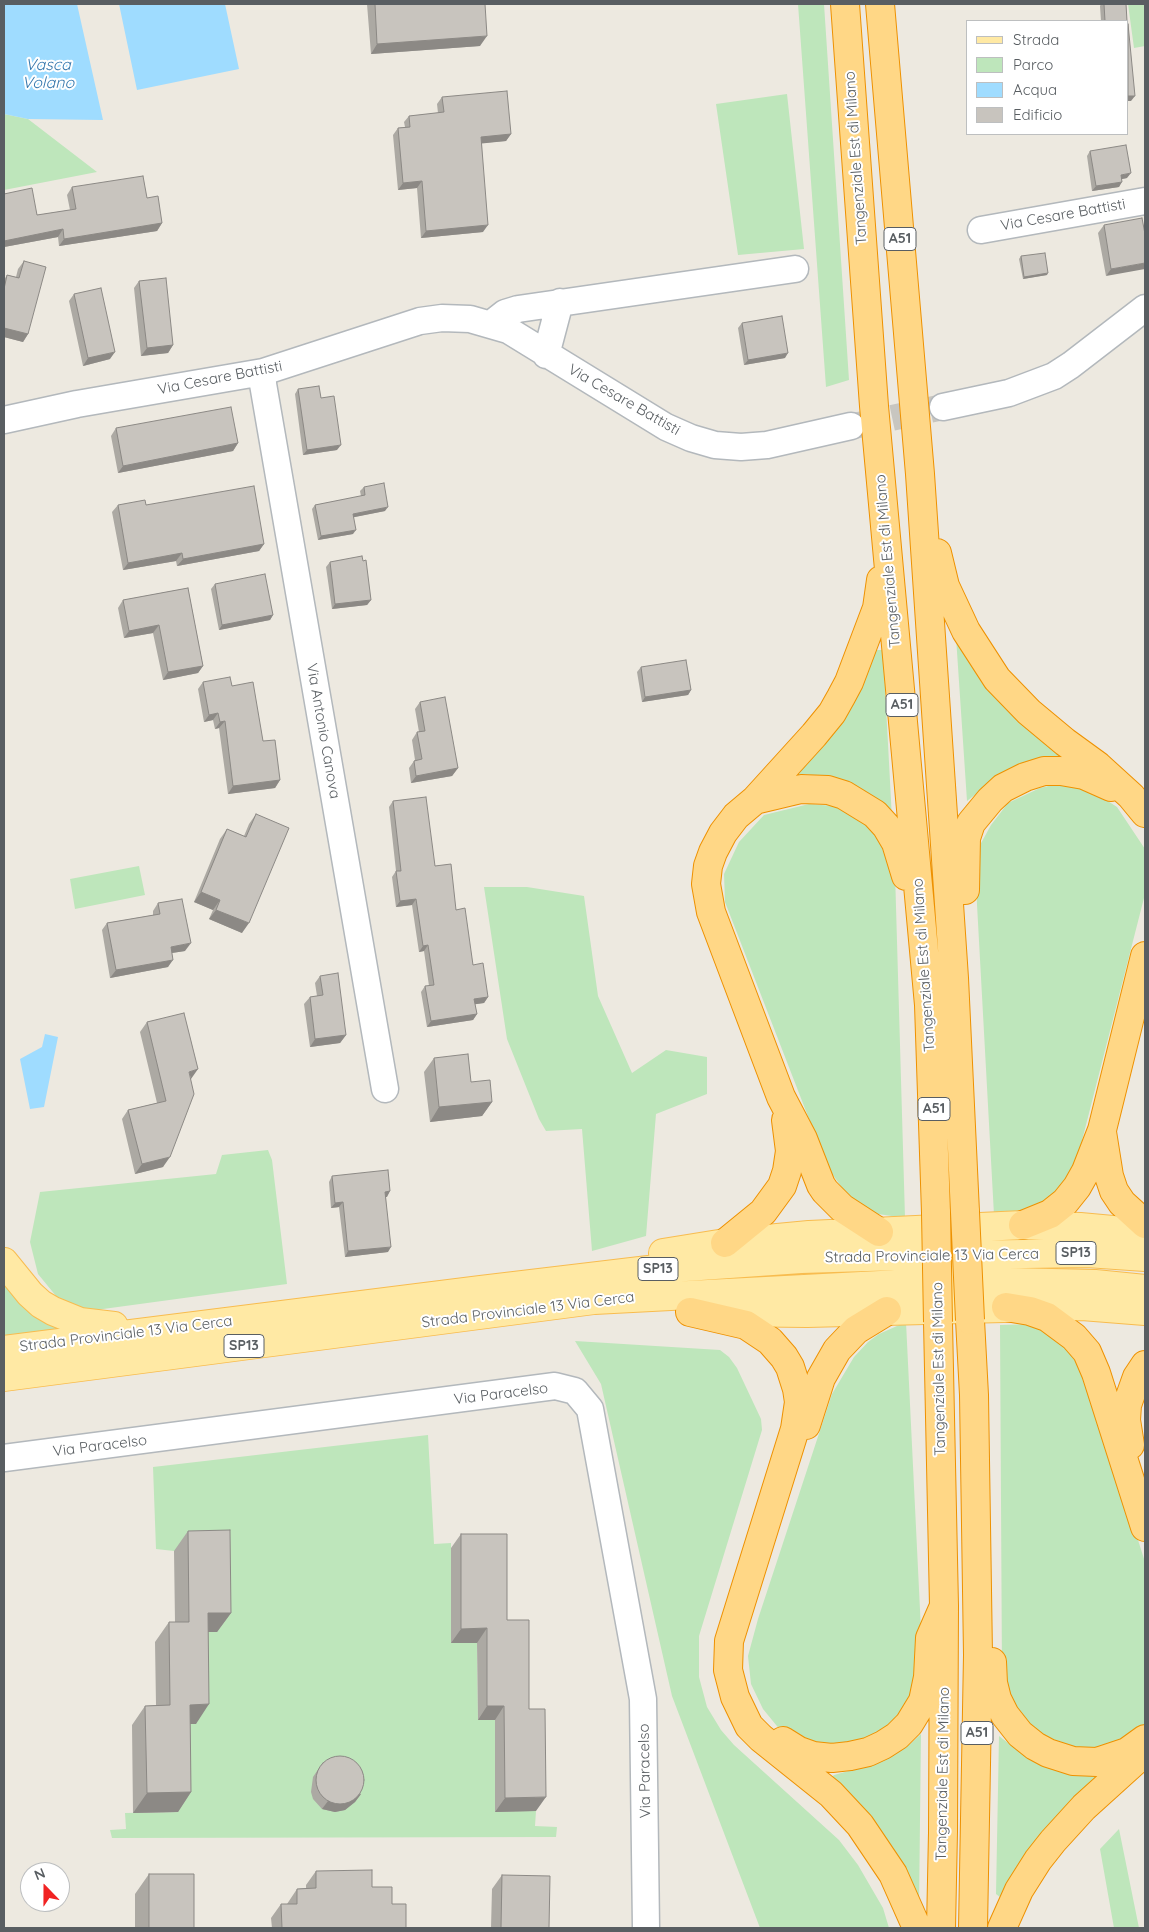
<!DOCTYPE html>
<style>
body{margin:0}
#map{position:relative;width:1149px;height:1932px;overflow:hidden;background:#ede9e0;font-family:Quicksand,sans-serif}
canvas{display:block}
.frame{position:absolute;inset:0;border:5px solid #595e62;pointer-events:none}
.legend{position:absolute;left:966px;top:20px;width:162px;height:115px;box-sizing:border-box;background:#fff;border:1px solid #bdbfc0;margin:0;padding:6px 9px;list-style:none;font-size:15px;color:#595e62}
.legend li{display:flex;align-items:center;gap:10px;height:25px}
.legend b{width:25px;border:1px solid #bdbfc0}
.north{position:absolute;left:20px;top:1862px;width:50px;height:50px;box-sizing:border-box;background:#fff;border:1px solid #bdbfc0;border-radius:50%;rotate:338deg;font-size:14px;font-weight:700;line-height:20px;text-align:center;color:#595e62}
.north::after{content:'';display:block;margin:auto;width:18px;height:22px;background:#f12323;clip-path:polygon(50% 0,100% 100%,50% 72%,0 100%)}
</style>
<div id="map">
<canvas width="1149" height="1932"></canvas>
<div class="frame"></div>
<ul class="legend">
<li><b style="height:6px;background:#ffe9a4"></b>Strada</li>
<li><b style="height:14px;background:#bee6bb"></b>Parco</li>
<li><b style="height:14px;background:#9fdcff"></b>Acqua</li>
<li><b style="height:14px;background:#c8c4be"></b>Edificio</li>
</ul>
<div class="north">N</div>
</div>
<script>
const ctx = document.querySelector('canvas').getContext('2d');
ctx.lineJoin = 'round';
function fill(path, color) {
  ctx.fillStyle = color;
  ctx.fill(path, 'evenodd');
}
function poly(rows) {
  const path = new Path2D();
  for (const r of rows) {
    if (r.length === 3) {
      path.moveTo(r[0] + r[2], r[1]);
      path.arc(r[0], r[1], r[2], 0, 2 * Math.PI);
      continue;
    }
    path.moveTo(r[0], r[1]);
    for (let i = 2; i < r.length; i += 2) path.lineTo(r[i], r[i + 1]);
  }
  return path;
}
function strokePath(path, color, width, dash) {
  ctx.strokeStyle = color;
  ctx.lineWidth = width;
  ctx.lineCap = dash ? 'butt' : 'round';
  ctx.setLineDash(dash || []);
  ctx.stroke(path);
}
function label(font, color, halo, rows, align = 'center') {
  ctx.font = font + ' Quicksand,sans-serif';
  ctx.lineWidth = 4;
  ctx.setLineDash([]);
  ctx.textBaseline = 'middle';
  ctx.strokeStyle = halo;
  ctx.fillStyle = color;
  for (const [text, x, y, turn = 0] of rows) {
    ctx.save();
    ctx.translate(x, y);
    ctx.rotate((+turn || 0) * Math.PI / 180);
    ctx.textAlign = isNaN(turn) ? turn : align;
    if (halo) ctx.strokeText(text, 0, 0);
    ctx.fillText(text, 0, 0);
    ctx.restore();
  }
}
fill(poly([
 [798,4,824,4,849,380,826,387],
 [1128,4,1145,4,1145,46,1134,48],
 [787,94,804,249,738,255,716,104],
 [4,114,28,119,97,172,4,190],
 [956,637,1064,760,986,786,967,801],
 [873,650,883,650,892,819,829,778,805,774,794,778,789,772],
 [1066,782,1097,794,1117,807,1145,849,1145,894,1076,1164,1059,1194,1025,1212,994,1215,975,868,980,845,991,825,1008,803,1040,788],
 [809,804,834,806,862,816,881,838,895,872,905,1218,878,1214,863,1208,845,1192,828,1168,725,902,724,874,739,842,764,815],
 [139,866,145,895,75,909,70,879],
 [484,887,527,887,584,896,598,996,632,1073,666,1050,707,1057,707,1094,656,1114,646,1236,592,1251,582,1129,546,1131,539,1119,507,1039],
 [268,1150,272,1160,287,1284,81,1312,61,1302,38,1274,30,1242,40,1192,216,1174,222,1155],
 [4,1274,70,1330,4,1338],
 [906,1322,922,1651,918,1688,894,1725,864,1743,812,1748,781,1731,763,1709,751,1684,748,1656,758,1619,832,1394,854,1357,868,1342,879,1334],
 [1036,1324,1072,1352,1089,1386,1145,1562,1145,1727,1138,1735,1095,1751,1073,1749,1049,1743,1029,1725,1018,1709,1002,1677,1000,1325],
 [575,1341,720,1350,729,1357,737,1368,761,1419,762,1430,699,1636,699,1677,707,1707,721,1730,734,1745,839,1840,858,1865,883,1908,889,1928,760,1928,672,1696,601,1384],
 [428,1435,434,1544,451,1543,451,1642,477,1643,478,1720,495,1720,495,1811,536,1811,535,1826,557,1827,556,1837,112,1838,110,1830,126,1829,125,1813,178,1812,176,1724,196,1724,194,1632,217,1632,174,1551,156,1549,153,1467],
 [921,1734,919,1906,830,1779,834,1775,867,1766,891,1755,910,1744],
 [999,1736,1025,1756,1052,1767,1102,1775,1011,1877,1000,1897,996,1894],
 [1119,1829,1139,1928,1114,1928,1100,1849]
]), '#bee6bb');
fill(poly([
 [4,4,77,4,103,120,28,119,4,114],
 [119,4,225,4,239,69,137,90],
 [45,1034,58,1037,44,1107,30,1109,20,1059,42,1047]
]), '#9fdcff');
strokePath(poly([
 [854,426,943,407]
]), '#c8c6c0', 26, [26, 13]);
const minor = poly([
 [981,230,1145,201],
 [491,324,505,313,518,309,795,269],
 [546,355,560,302],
 [263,372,263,384,385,1089],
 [943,407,1009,393,1054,376,1071,365,1145,308],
 [4,420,77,404,263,372,420,321,442,318,470,319,508,330,666,427,691,438,715,445,741,447,767,445,851,426],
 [4,1458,555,1386,575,1391,590,1409,643,1699,646,1928]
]);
const major = poly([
 [663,1253,725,1243,809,1235,1023,1225,1080,1227,1145,1233],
 [4,1262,30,1294,41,1304,53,1311,80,1322,114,1326],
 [718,1312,807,1313,1082,1306,1145,1311],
 [4,1350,481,1290,657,1269,801,1259,899,1256,1087,1253,1145,1257],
 [4,1377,594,1300,900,1284,1008,1282,1095,1284,1145,1289]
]);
const highway = poly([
 [845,4,874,406,929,1005,936,1213],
 [880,4,920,474,954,978,965,1212],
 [937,553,945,586,966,631,997,679,1029,712,1065,742,1098,766,1131,796,1145,813],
 [755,800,801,789,828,790,844,795,875,814,886,826,896,843,906,876],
 [965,890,966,838,971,823,990,800,1003,788,1025,777,1044,771,1061,771,1084,775,1111,787],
 [1102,1132,1109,1176,1114,1191,1122,1203,1145,1224],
 [1023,1225,1050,1214,1065,1202,1077,1187,1086,1171,1102,1130,1145,956],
 [879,1232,842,1208,825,1191,821,1185,803,1139,781,1097,711,912,706,884,708,866,713,852,723,833,736,816,755,800,814,735,832,713,841,697,849,682,877,608,881,580],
 [725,1243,763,1212,782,1186,787,1171,790,1151,786,1120],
 [1006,1307,1030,1311,1047,1317,1074,1337,1087,1352,1096,1373,1145,1527],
 [690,1312,746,1325,770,1341,784,1357,790,1367,797,1389,799,1402,795,1429,729,1641,728,1670,735,1697,749,1726,761,1738,831,1794,860,1825,893,1874,917,1928],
 [970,1320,974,1395,978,1655,973,1928],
 [938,1322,944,1606,943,1832,941,1928],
 [806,1425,821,1378,837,1350,856,1330,887,1311],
 [1130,1445,1126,1420,1127,1405,1137,1377,1145,1365],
 [992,1662,993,1683,997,1699,1005,1715,1020,1734,1035,1746,1048,1753,1073,1761,1097,1762,1127,1752,1145,1739],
 [783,1741,799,1751,813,1756,832,1758,850,1756,868,1752,883,1745,897,1736,909,1724,923,1701,928,1677,930,1638,944,1606],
 [1002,1928,1019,1890,1038,1860,1053,1841,1084,1807,1145,1752]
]);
strokePath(minor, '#b3b8bc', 29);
strokePath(major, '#f8bc4f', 30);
strokePath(highway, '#ee9100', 30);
strokePath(minor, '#fff', 26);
strokePath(major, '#ffe9a4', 28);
strokePath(highway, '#ffd786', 28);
const highwayBridge = poly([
 [965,1212,970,1320],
 [936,1213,938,1322]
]);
strokePath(highwayBridge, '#ee9100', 30, []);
strokePath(highwayBridge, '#ffd786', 28);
fill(poly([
 [367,4,485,4,480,46,371,54],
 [1101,4,1126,4,1127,21,1101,21,1100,6],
 [442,97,511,134,506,141,482,143,483,232,421,238,417,188,398,190,393,135,398,128,405,127,404,122,409,116,438,113,437,104],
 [1090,151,1127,178,1122,179,1119,187,1092,191,1087,156],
 [72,187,147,198,162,223,157,231,59,246,58,237,4,247,4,194,37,215,70,210,67,195],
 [1104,225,1145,234,1106,276,1098,233],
 [1021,256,1047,275,1023,279,1019,259],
 [24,261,28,334,23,342,4,337,4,280,7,275,16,277,18,269],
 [139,281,173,345,168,353,141,356,134,288],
 [74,294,110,359,83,366,69,301],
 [742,323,785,358,744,365,738,328],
 [298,389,321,398,337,450,303,455,295,394],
 [116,428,238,443,233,451,118,473,111,436],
 [364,487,385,511,354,517,353,534,318,540,312,509,315,505,361,496,360,491],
 [118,505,146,505,264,544,259,551,177,566,176,561,123,570,112,512],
 [330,562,371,600,367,605,332,609,326,567],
 [215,584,273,615,270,620,219,630,211,589],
 [188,588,203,666,198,673,163,680,153,633,124,638,118,608,123,600],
 [641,667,691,690,688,695,642,702,637,672],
 [203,682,232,686,263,741,280,780,275,788,228,794,219,728,215,729,213,720,204,722,198,689],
 [420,702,458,768,452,776,411,783,409,768,414,761,415,760,412,740,417,732,419,732,415,709],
 [393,801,435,866,456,910,473,965,488,997,484,1003,475,1004,477,1014,473,1020,427,1027,421,992,425,986,429,986,424,951,419,952,412,905,396,907,392,877,396,871,389,807],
 [256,814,242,933,209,919,213,910,194,902,220,839,227,829,244,836,249,824],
 [158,903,185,951,172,953,168,967,110,978,102,930,107,923,153,915,153,911],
 [320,976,346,1035,340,1043,310,1047,304,1004,310,997,317,996,315,983],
 [147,1022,191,1079,163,1167,135,1174,122,1119,128,1110,157,1103,140,1032],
 [434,1058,471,1082,492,1102,482,1116,430,1122,424,1072],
 [332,1176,390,1191,386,1197,388,1252,345,1257,339,1207,331,1208,329,1182],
 [188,1531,231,1613,217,1632,208,1632,196,1724,190,1724,191,1792,178,1812,133,1813,132,1725,145,1706,156,1705,155,1642,169,1622,175,1622,174,1551],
 [461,1534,507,1620,529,1709,536,1811,495,1812,495,1720,478,1720,477,1643,451,1643,451,1548],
 [323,1762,361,1794,355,1802,345,1810,335,1812,322,1809,313,1799,311,1792,313,1777],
 [316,1871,372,1887,392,1904,406,1928,272,1928,271,1918,281,1904,287,1904,297,1889,306,1888,306,1885],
 [149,1874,194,1928,135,1928,135,1894],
 [502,1875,549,1928,491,1928,492,1889]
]), '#aca9a3');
fill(poly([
 [487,36,480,46,371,54,377,44],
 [1128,96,1135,96,1131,101,1128,101],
 [511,134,506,141,477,144,481,137],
 [1131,173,1127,178,1117,180,1121,175],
 [422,181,417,188,398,190,403,183],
 [1122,182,1119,187,1092,191,1096,186],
 [162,223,157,231,59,246,64,239],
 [488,225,483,232,421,238,426,231],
 [63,229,58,237,4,247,4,241],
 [1145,263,1145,269,1106,276,1111,269],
 [1048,273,1047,275,1023,279,1024,277],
 [4,328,28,334,23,342,4,337],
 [173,345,168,353,141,356,147,348],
 [115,352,110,359,83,366,88,358],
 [788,353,785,358,744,365,748,360],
 [238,443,233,451,118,473,123,466],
 [341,445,337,450,303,455,307,450],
 [388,507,385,511,350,518,353,514],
 [356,530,353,534,318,540,321,536],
 [264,544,259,551,177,566,183,559],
 [182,553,176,561,123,570,128,563],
 [371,600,367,605,332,609,335,604],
 [273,615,270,620,219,630,222,625],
 [159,625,153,633,124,638,129,631],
 [203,666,198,673,163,680,168,672],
 [691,690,688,695,642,702,645,697],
 [218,713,213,720,204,722,209,715],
 [225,721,219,728,215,729,220,722],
 [458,768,452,776,411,783,416,776],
 [280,780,275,788,228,794,233,786],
 [201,892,220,900,213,910,194,902],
 [416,899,412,905,396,907,400,901],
 [216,910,249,923,242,933,209,919],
 [191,943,185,951,165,954,171,947],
 [428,945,424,951,419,952,423,946],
 [173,960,168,967,110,978,116,970],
 [488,997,484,1003,470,1005,474,999],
 [477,1014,473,1020,427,1027,431,1021],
 [346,1035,340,1043,310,1047,315,1039],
 [198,1069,191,1079,189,1072],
 [492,1102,482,1116,430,1122,439,1107],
 [170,1157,163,1167,135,1174,142,1164],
 [390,1191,387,1197,382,1197,385,1192],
 [343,1202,339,1207,331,1208,335,1203],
 [391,1247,388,1252,345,1257,348,1251],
 [208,1613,231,1613,217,1632,194,1632],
 [487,1628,477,1643,451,1643,461,1629],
 [209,1704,196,1724,176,1724,190,1705],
 [487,1706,504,1706,495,1720,478,1720],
 [191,1792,178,1812,133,1813,147,1793],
 [361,1794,355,1802,345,1810,335,1812,322,1809,328,1801],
 [546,1797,536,1811,495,1812,505,1798]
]), '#8c8985');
const building = poly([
 [375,4,485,4,487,36,377,44,375,4],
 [1104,4,1126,4,1127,21,1105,21,1104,4],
 [1128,24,1135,96,1128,96,1128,24],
 [507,91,511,134,481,137,488,225,426,231,422,181,403,183,398,128,410,127,409,116,444,112,442,97,507,91],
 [1126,145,1131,173,1121,175,1122,182,1096,186,1090,151,1126,145],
 [143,176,147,198,158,196,162,223,64,239,63,229,4,241,4,194,32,188,37,215,76,209,72,187,143,176],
 [1142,218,1145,234,1145,263,1111,269,1104,225,1142,218],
 [1045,253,1048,273,1024,277,1021,256,1045,253],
 [24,261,46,267,28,334,4,328,4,289,7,275,19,278,24,261],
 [166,278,173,345,147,348,139,281,166,278],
 [101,288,115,352,88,358,74,294,101,288],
 [782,316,788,353,748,360,742,323,782,316],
 [319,386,321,398,334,396,341,445,307,450,298,389,319,386],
 [231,407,238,443,123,466,116,428,231,407],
 [384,483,388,507,353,514,356,530,321,536,315,505,365,495,364,487,384,483],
 [254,486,264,544,183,559,182,553,128,563,118,505,145,500,146,505,254,486],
 [362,556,363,561,366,560,371,600,335,604,330,562,362,556],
 [265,574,273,615,222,625,215,584,265,574],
 [188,588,203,666,168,672,159,625,129,631,123,600,188,588],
 [686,660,691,690,645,697,641,667,686,660],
 [230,677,232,686,253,682,263,741,275,740,280,780,233,786,225,721,220,722,218,713,209,715,203,682,230,677],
 [445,697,458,768,416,776,414,761,422,759,417,732,425,731,420,702,445,697],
 [426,797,435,866,451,864,456,910,465,908,473,965,483,963,488,997,474,999,477,1014,431,1021,425,986,434,985,428,945,423,946,416,899,400,901,396,871,401,871,393,801,426,797],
 [256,814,289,828,249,923,216,910,220,900,201,892,227,829,246,837,256,814],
 [182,899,191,943,171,947,173,960,116,970,107,923,160,914,158,903,182,899],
 [338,973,346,1035,315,1039,310,997,323,995,320,976,338,973],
 [184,1013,198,1069,189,1072,194,1094,170,1157,142,1164,128,1110,166,1101,147,1022,184,1013],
 [468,1054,471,1082,490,1080,492,1102,439,1107,434,1058,468,1054],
 [388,1170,390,1191,385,1192,391,1247,348,1251,343,1202,335,1203,332,1176,388,1170],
 [230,1530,231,1613,208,1613,209,1704,190,1705,191,1792,147,1793,145,1706,170,1705,169,1622,189,1622,188,1531,230,1530],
 [461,1534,507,1534,507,1620,529,1620,529,1709,545,1709,546,1797,505,1798,504,1706,487,1706,487,1628,461,1629,461,1534],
 [340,1780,24],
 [372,1870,372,1887,392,1887,392,1904,406,1904,406,1928,282,1928,281,1904,297,1904,297,1889,316,1888,316,1871,372,1870],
 [149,1874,194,1874,194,1928,149,1928,149,1874],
 [502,1875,550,1876,549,1928,501,1928,502,1875]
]);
fill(building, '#c8c4be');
strokePath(building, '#8c8985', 1);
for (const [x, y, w] of [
 [900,239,32],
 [902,705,32],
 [934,1109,32],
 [1076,1253,40],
 [658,1269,40],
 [244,1346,40],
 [977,1733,32]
]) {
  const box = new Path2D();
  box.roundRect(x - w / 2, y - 11.5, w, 23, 4);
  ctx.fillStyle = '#fff';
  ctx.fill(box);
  strokePath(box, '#595e62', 1);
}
label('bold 14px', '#595e62', null, [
 ["A51",900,239],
 ["A51",902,705],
 ["A51",934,1109],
 ["SP13",1076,1253],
 ["SP13",658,1269],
 ["SP13",244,1346],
 ["A51",977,1733]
]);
label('15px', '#595e62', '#fff', [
 ["Tangenziale Est di Milano",856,158,-94],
 ["Via Cesare Battisti",1063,215,-10],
 ["Via Cesare Battisti",220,378,-11],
 ["Via Cesare Battisti",624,400,30],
 ["Tangenziale Est di Milano",888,561,-95],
 ["Via Antonio Canova",323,731,80],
 ["Tangenziale Est di Milano",924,965,-94],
 ["Strada Provinciale 13 Via Cerca",932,1256,-1],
 ["Strada Provinciale 13 Via Cerca",528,1310,-7],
 ["Strada Provinciale 13 Via Cerca",126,1334,-7],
 ["Tangenziale Est di Milano",939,1369,-91],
 ["Via Paracelso",501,1394,-7],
 ["Via Paracelso",100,1446,-7],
 ["Via Paracelso",645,1771,-91],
 ["Tangenziale Est di Milano",943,1774,-89]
]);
label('italic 16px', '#3678ad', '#fff', [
 ["Vasca",48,65],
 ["Volano",48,83]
]);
</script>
